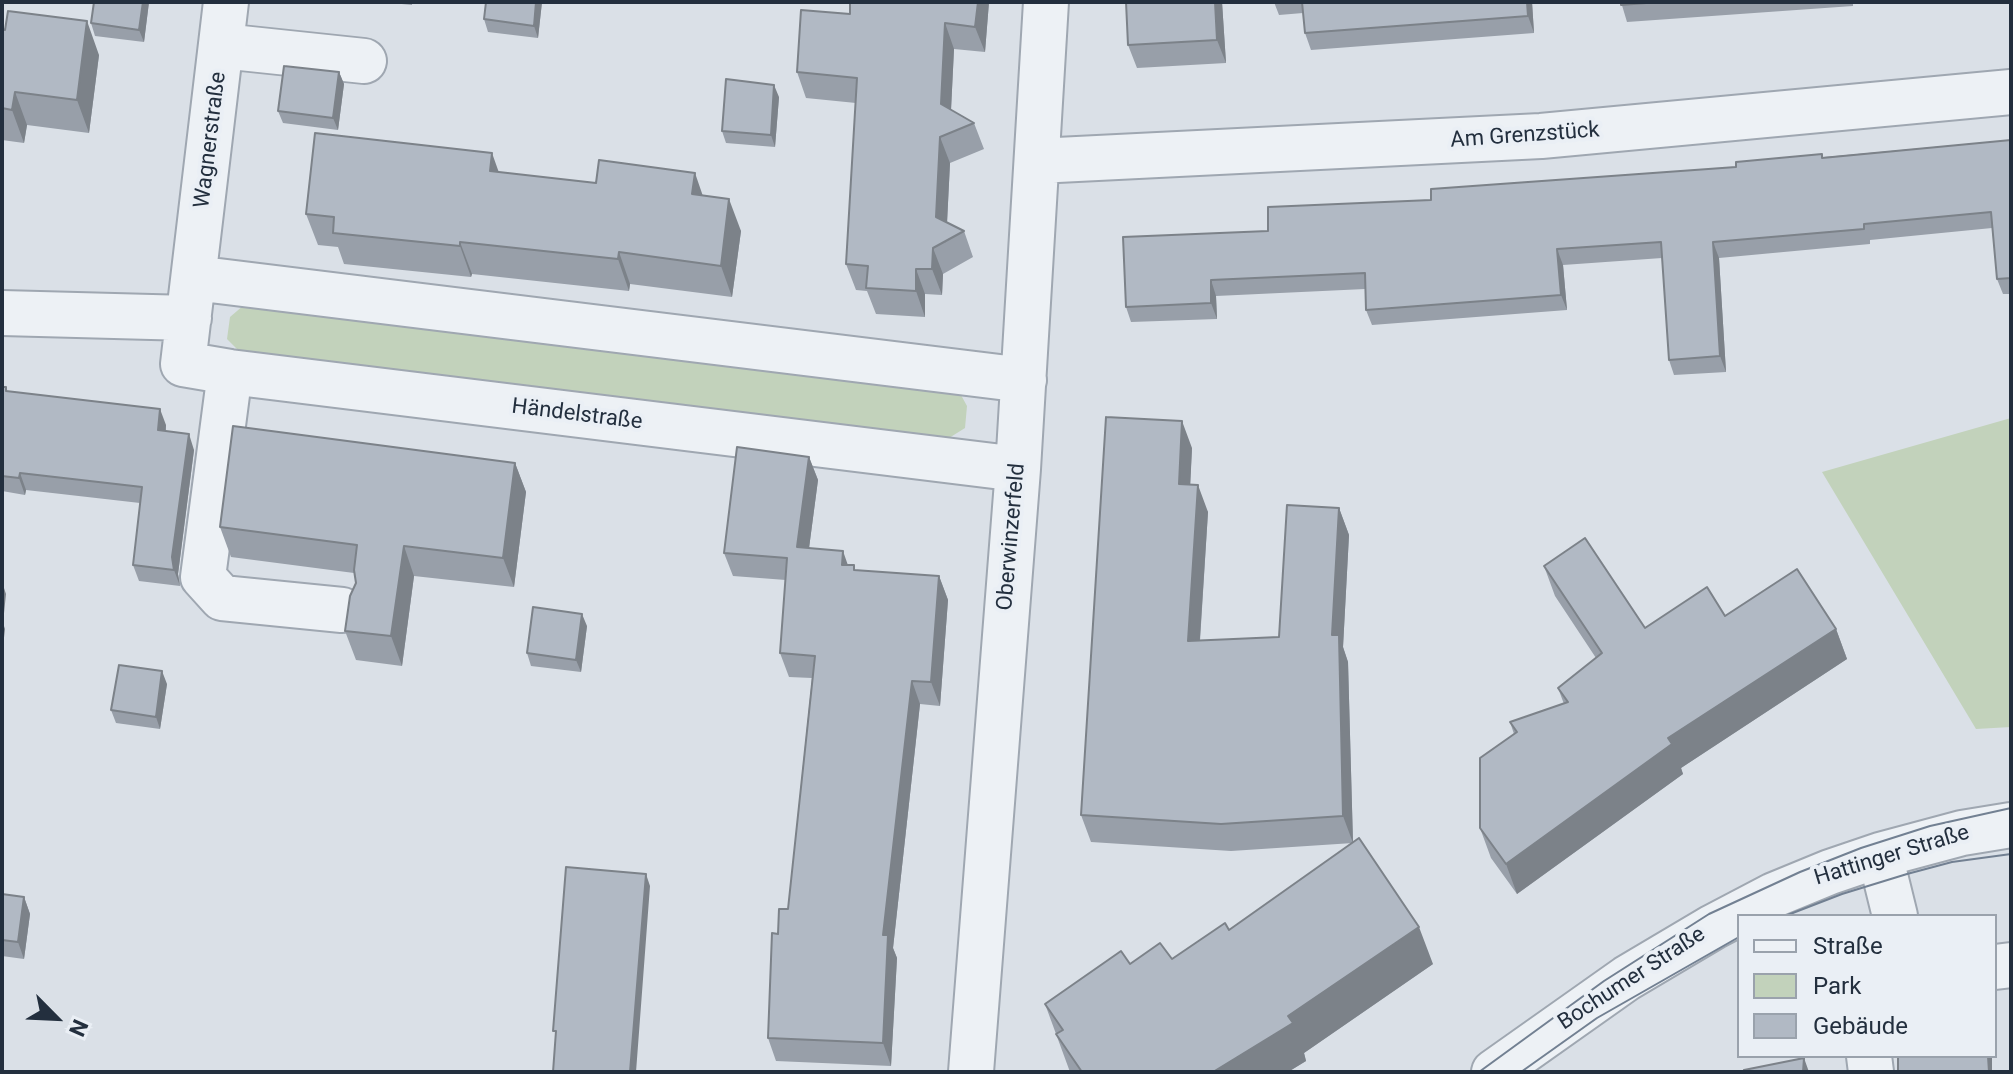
<!DOCTYPE html>
<meta charset="utf-8">
<style>
body{margin:0}
#map{position:relative;width:2013px;height:1074px;overflow:hidden;background:#dae0e7;font-family:Roboto,sans-serif}
canvas{display:block}
.frame{position:absolute;inset:0;border:4px solid #232f3e;pointer-events:none}
.legend{position:absolute;left:1737px;top:914px;width:260px;height:144px;box-sizing:border-box;background:#eaeff5;border:2px solid #9aa2ac;margin:0;padding:10px 14px;list-style:none;font-size:24px;color:#232f3e}
.legend li{display:flex;align-items:center;gap:16px;height:40px}
.legend b{width:40px;border:2px solid #9aa2ac}
.north{position:absolute;left:16px;top:978px;width:80px;height:80px;-webkit-text-stroke:6px #eaeff5;paint-order:stroke;rotate:114deg;font-size:22px;font-weight:700;line-height:32px;text-align:center;color:#232f3e}
.north::after{content:'';display:block;margin:auto;width:28px;height:36px;background:#232f3e;clip-path:polygon(50% 0,100% 100%,50% 72%,0 100%)}
</style>
<div id="map">
<canvas width="2013" height="1074"></canvas>
<div class="frame"></div>
<ul class="legend">
<li><b style="height:10px;background:#edf1f5"></b>Straße</li>
<li><b style="height:22px;background:#c2d2bb"></b>Park</li>
<li><b style="height:22px;background:#b1b9c4"></b>Gebäude</li>
</ul>
<div class="north">N</div>
</div>
<script>
const ctx = document.querySelector('canvas').getContext('2d');
ctx.lineJoin = 'round';
function fill(path, color) {
  ctx.fillStyle = color;
  ctx.fill(path, 'evenodd');
}
function poly(rows) {
  const path = new Path2D();
  for (const r of rows) {
    path.moveTo(r[0], r[1]);
    for (let i = 2; i < r.length; i += 2) path.lineTo(r[i], r[i + 1]);
  }
  return path;
}
function strokePath(path, color, width, dash) {
  ctx.strokeStyle = color;
  ctx.lineWidth = width;
  ctx.lineCap = dash ? 'butt' : 'round';
  ctx.setLineDash(dash || []);
  ctx.stroke(path);
}
function label(font, color, halo, rows, align = 'center') {
  ctx.font = font + ' Roboto,sans-serif';
  ctx.lineWidth = 8;
  ctx.setLineDash([]);
  ctx.textBaseline = 'middle';
  ctx.strokeStyle = halo;
  ctx.fillStyle = color;
  for (const [text, x, y, turn = 0] of rows) {
    ctx.save();
    ctx.translate(x, y);
    ctx.rotate((+turn || 0) * Math.PI / 180);
    ctx.textAlign = isNaN(turn) ? turn : align;
    if (halo) ctx.strokeText(text, 0, 0);
    ctx.fillText(text, 0, 0);
    ctx.restore();
  }
}
fill(poly([
 [244,305,956,386,967,406,965,428,949,438,241,353,227,339,230,317],
 [2011,418,2011,727,1976,729,1822,472]
]), '#c2d2bb');
const minor = poly([
 [226,2,183,364,230,372,1018,469],
 [222,46,364,61],
 [1037,161,1541,136,2011,92],
 [194,278,1024,380],
 [2,313,189,318],
 [230,372,203,577,222,598,342,610],
 [1880,855,1895,916],
 [1995,967,2011,965],
 [1869,1056,1871,1072],
 [971,1072,1018,469,1046,2],
 [1494,1072,1627,978,1713,927,1774,895,1830,872,1880,855,1962,833,2011,825]
]);
strokePath(minor, '#9fa7b1', 48);
strokePath(minor, '#edf1f5', 44);
strokePath(poly([
 [1785,916,1842,894,1907,874,1952,862,2011,854],
 [1479,1072,1604,981,1709,914,1800,872,1861,848,1930,826,2011,808],
 [1521,1072,1597,1018,1739,937]
]), '#728092', 2);
fill(poly([
 [149,2,144,42,95,36,91,23],
 [381,2,412,2,412,5],
 [542,2,538,38,488,32,484,19],
 [850,2,989,2,985,52,954,49,951,110,974,123,984,149,950,163,947,223,964,231,973,257,943,274,942,295,925,294,925,317,876,314,867,291,856,290,846,264,856,103,806,98,797,72,850,14],
 [1126,2,1222,2,1226,63,1137,68,1128,45],
 [1274,2,1532,2,1534,33,1311,50,1305,33,1303,13,1279,15],
 [1621,2,1853,2,1853,6,1627,22],
 [2,29,99,55,89,133,27,125,24,143,2,140],
 [339,72,344,84,338,130,283,123,278,111],
 [779,97,775,147,726,143,722,131],
 [2011,140,2011,294,2003,294,1997,279,1992,228,1870,240,1870,244,1719,258,1726,372,1674,375,1669,360,1662,258,1563,265,1567,310,1372,325,1366,310,1365,289,1216,296,1217,319,1131,322,1126,307,1268,231,1431,200,1824,157],
 [703,196,741,231,732,297,630,284,629,291,472,274,471,277,344,264,338,247,318,245,306,214],
 [2,387,6,387,8,392,166,425,166,431,194,450,178,574,180,586,139,581,133,565,140,503,26,490,25,495,2,491],
 [1192,448,1190,485,1208,512,1200,641,1279,637,1339,508,1349,535,1343,647,1348,662,1353,843,1231,851,1091,842,1081,815],
 [809,457,818,480,809,548,848,565,856,570,939,576,948,600,940,706,920,704,893,948,897,958,891,1066,776,1061,768,1038,778,934,788,909,812,678,789,677,780,653,786,580,733,576,724,553],
 [515,463,526,492,514,587,414,576,402,666,356,660,345,631,356,583,354,573,231,557,220,527],
 [1544,566,1645,628,1725,616,1836,629,1847,659,1681,768,1683,774,1517,894,1491,858,1480,828,1514,734,1510,722,1564,704,1558,688,1596,658,1555,596],
 [587,626,581,672,531,666,527,653],
 [167,684,160,729,116,723,111,710],
 [2,894,24,897,30,914,24,959,2,956],
 [1229,930,1433,964,1304,1053,1306,1061,1288,1072,1070,1072,1045,1004,1172,959]
]), '#989fa9');
fill(poly([
 [143,2,149,2,144,42,139,30],
 [536,2,542,2,538,38,534,26],
 [978,2,989,2,985,52,975,27],
 [1215,2,1222,2,1226,63,1217,40],
 [1527,2,1532,2,1534,33,1528,16],
 [87,21,99,55,89,133,77,100],
 [945,23,954,49,950,130,941,104],
 [339,72,344,84,338,130,333,118],
 [774,85,779,97,775,147,771,135],
 [15,92,27,125,24,143,12,110],
 [940,137,950,163,946,243,936,217],
 [492,153,503,184,490,171],
 [695,173,706,205,692,194],
 [729,199,741,231,732,297,721,266],
 [460,242,472,274,471,277,460,246],
 [1713,242,1719,258,1726,372,1720,356],
 [933,248,943,274,942,295,932,269],
 [1557,249,1563,265,1567,310,1561,295],
 [619,252,630,284,629,291,618,259],
 [916,269,925,294,925,317,916,291],
 [1211,280,1216,296,1217,319,1211,303],
 [160,409,166,425,164,446,158,430],
 [1182,421,1192,448,1189,511,1179,484],
 [189,434,194,450,178,574,180,586,174,570,172,557],
 [809,457,818,480,806,571,797,547],
 [515,463,526,492,514,587,503,558],
 [20,473,26,490,25,495,19,478],
 [1198,485,1208,512,1198,668,1188,641],
 [1339,508,1349,535,1343,647,1348,662,1353,843,1343,816,1332,635],
 [404,546,414,576,402,666,391,636],
 [843,551,851,574,842,565],
 [939,576,948,600,940,706,931,682],
 [2,582,6,594,3,623,5,629,2,655],
 [582,614,587,626,581,672,576,660],
 [1836,629,1847,659,1681,768,1683,774,1517,894,1506,864,1668,738],
 [162,671,167,684,160,729,156,717],
 [912,681,920,704,893,948,897,958,891,1066,883,1043,883,935],
 [646,874,650,886,636,1072,630,1072],
 [24,897,30,914,24,959,18,942],
 [1419,927,1433,964,1304,1053,1306,1061,1288,1072,1213,1072,1288,1016],
 [1988,1056,1992,1056,1992,1072,1989,1072],
 [1804,1058,1809,1072,1803,1072]
]), '#7c8289');
const building = poly([
 [94,2,143,2,139,30,91,23,94,2],
 [486,2,536,2,534,26,484,19,486,2],
 [850,2,978,2,975,27,945,23,941,104,974,123,940,137,936,217,964,231,933,248,932,269,916,269,916,291,866,288,868,266,846,264,857,78,797,72,801,10,850,14,850,2],
 [1126,2,1215,2,1217,40,1128,45,1126,2],
 [1302,2,1527,2,1528,16,1305,33,1302,2],
 [1621,2,1659,2,1621,5,1621,2],
 [8,11,87,21,77,100,15,92,12,110,2,108,2,29,5,30,8,11],
 [284,66,339,72,333,118,278,111,284,66],
 [726,79,774,85,771,135,722,131,726,79],
 [315,133,492,153,490,171,596,183,599,160,695,173,692,194,729,199,721,266,619,252,618,259,460,242,460,246,333,233,334,217,306,214,315,133],
 [2011,140,2011,278,1997,279,1991,212,1864,224,1864,229,1713,242,1720,356,1669,360,1661,242,1557,249,1561,295,1366,310,1365,273,1211,280,1211,303,1126,307,1123,237,1268,231,1268,207,1431,200,1431,189,1736,167,1736,162,1822,154,1822,158,2011,140],
 [2,387,6,387,6,391,160,409,158,430,189,434,172,557,174,570,133,565,142,487,20,473,19,478,2,476,2,387],
 [1106,417,1182,421,1179,484,1198,485,1188,641,1279,637,1287,505,1339,508,1332,635,1339,635,1343,816,1221,824,1081,815,1106,417],
 [233,426,515,463,503,558,404,546,391,636,345,631,350,596,356,583,354,570,357,545,220,527,233,426],
 [737,447,809,457,797,547,843,551,842,565,854,565,854,570,939,576,931,682,912,681,883,935,888,935,883,1043,768,1038,772,933,778,934,779,909,788,909,815,656,780,653,787,558,724,553,737,447],
 [1585,538,1645,628,1707,587,1725,616,1797,569,1836,629,1668,738,1672,744,1506,864,1480,828,1480,758,1517,732,1510,722,1568,702,1558,688,1602,653,1544,566,1585,538],
 [533,607,582,614,576,660,527,653,533,607],
 [119,665,162,671,156,717,111,710,119,665],
 [1359,838,1419,927,1288,1016,1293,1023,1213,1072,1082,1072,1056,1034,1063,1030,1045,1004,1121,951,1130,964,1160,943,1172,959,1225,923,1229,930,1359,838],
 [566,867,646,874,630,1072,553,1072,556,1031,553,1031,566,867],
 [2,894,24,897,18,942,2,940,2,894],
 [1898,1056,1988,1056,1989,1072,1898,1072,1898,1056],
 [1804,1058,1803,1072,1745,1072,1744,1070,1804,1058]
]);
fill(building, '#b1b9c4');
strokePath(building, '#7c8289', 2);
label('22px', '#232f3e', '#eaeff5', [
 ["Am Grenzstück",1525,136,-4],
 ["Wagnerstraße",211,140,-83],
 ["Händelstraße",577,415,7],
 ["Oberwinzerfeld",1012,537,-85],
 ["Hattinger Straße",1892,856,-17],
 ["Bochumer Straße",1632,979,-33]
]);
</script>
